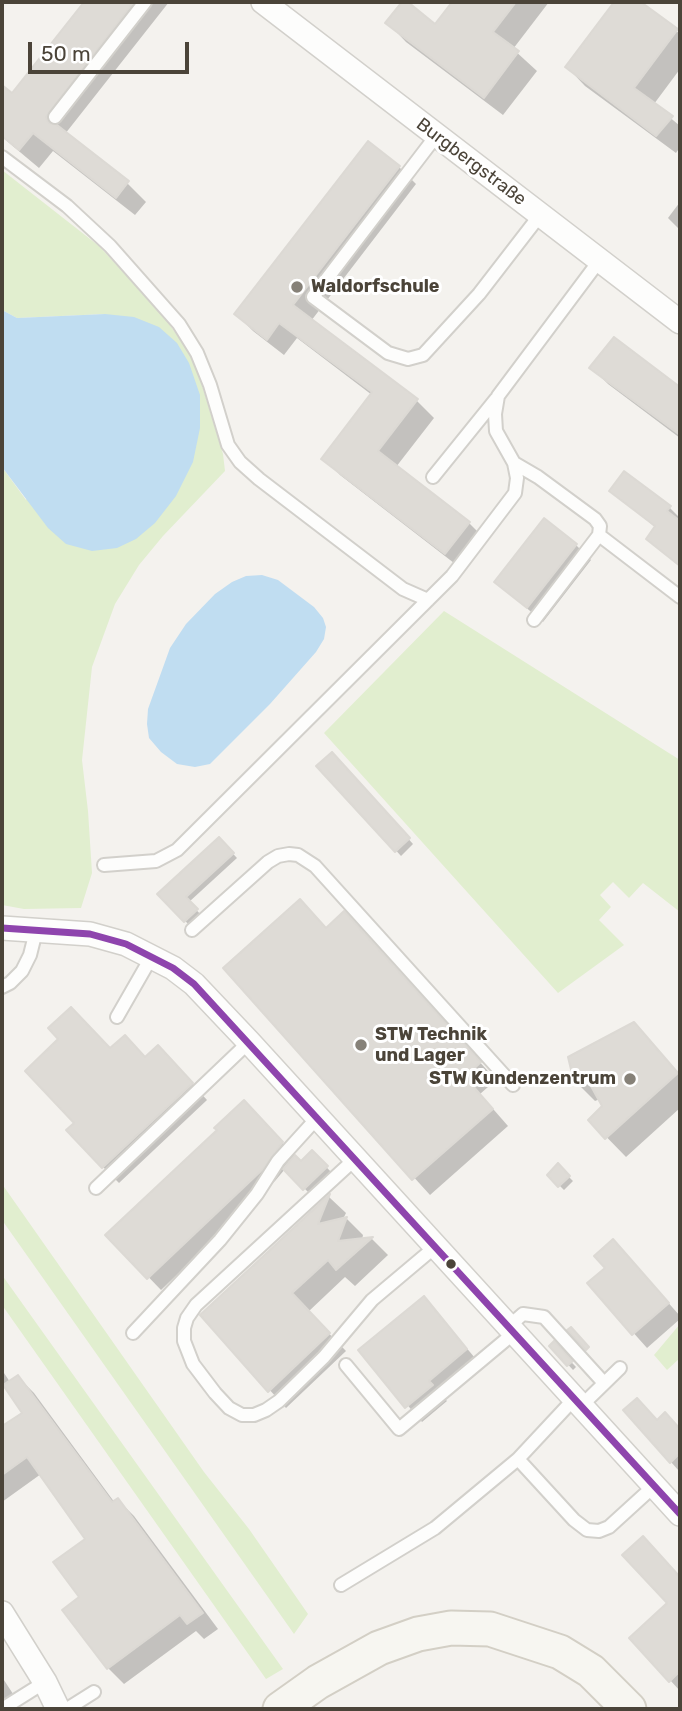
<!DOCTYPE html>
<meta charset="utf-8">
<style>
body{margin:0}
#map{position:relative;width:682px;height:1711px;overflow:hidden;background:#f4f2ee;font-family:Rubik,sans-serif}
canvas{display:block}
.frame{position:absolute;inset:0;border:4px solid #4b4439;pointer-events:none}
.scale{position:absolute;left:28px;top:42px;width:161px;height:32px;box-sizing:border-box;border:4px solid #4b4439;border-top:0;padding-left:9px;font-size:21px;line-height:24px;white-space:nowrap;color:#4b4439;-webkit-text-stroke:5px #fff;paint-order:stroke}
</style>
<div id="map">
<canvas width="682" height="1711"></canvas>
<div class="frame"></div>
<div class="scale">50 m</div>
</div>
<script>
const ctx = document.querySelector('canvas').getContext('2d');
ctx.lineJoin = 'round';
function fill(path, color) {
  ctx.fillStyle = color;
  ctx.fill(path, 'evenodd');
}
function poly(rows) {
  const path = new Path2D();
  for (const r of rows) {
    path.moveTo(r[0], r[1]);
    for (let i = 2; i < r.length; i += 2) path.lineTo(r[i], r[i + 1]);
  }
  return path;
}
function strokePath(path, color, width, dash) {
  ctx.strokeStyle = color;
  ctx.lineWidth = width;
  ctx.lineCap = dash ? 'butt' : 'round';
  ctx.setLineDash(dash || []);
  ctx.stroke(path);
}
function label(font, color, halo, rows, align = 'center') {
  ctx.font = font + ' Rubik,sans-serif';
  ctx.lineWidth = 6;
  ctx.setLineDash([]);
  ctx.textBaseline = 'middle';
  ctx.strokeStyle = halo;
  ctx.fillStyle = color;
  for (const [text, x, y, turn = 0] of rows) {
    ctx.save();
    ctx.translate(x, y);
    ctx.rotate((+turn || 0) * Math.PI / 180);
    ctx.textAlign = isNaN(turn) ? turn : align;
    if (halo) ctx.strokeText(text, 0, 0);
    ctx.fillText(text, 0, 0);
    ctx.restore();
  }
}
fill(poly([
 [2,170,99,246,162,314,194,359,223,454,225,471,163,536,139,565,115,604,92,667,82,760,88,811,92,873,81,908,24,909,2,905,2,467,26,500,105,314,17,318,2,310],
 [444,611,680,760,680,912,643,883,629,898,613,882,600,895,611,907,599,920,624,945,558,993,324,733],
 [2,1184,204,1472,249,1529,308,1614,294,1634,2,1220],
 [2,1275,283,1669,266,1679,2,1305],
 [680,1324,680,1358,667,1370,654,1355]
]), '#e1eecf');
fill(poly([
 [2,310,17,318,105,314,134,317,159,327,177,343,189,363,200,395,200,428,193,462,176,496,155,523,136,539,117,548,92,551,66,544,48,528,2,467],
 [262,575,278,580,314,607,323,618,326,627,324,639,316,652,270,704,210,764,195,767,177,764,161,752,149,738,147,724,148,709,170,648,186,624,215,594,232,582,246,576]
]), '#c0ddf1');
fill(poly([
 [86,2,169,2,65,134,127,183,146,202,135,215,53,151,39,168,2,137,2,87,13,95],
 [404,2,435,26,454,2,549,2,513,49,537,71,503,115,406,42,388,23],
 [616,2,639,2,680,34,680,69,654,104,680,126,680,147,676,153,585,86,567,67],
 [368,143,399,167,416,184,311,321,417,401,434,418,396,467,469,523,486,540,463,570,340,475,324,458,372,395,297,338,284,355,253,331,236,314],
 [680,202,680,230,668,218],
 [614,339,680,389,680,438,608,384,591,367],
 [611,490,670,508,680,518,680,567,648,539,656,528],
 [576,545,591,560,543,622,496,582],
 [332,754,413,844,401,856,319,766],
 [219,839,237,858,189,902,201,915,189,925,160,894],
 [360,930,496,1080,480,1094,508,1126,430,1195,225,969],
 [634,1025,680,1075,680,1108,626,1157,590,1120,604,1106,600,1099,595,1101,576,1082,570,1058],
 [111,1050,173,1063,207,1100,119,1183,103,1167,76,1123],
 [256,1115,301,1163,312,1152,331,1172,309,1193,285,1169,275,1181,161,1290,108,1235],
 [558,1166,573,1181,564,1190,549,1175],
 [329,1197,346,1213,343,1219,347,1219,363,1235,362,1240,372,1239,388,1255,355,1286,345,1277,308,1312,346,1351,286,1408,202,1315],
 [627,1256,680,1316,680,1319,647,1348,589,1283],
 [424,1298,481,1365,443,1397,447,1401,422,1422,360,1350],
 [554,1344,576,1367,573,1370,551,1346],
 [2,1370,10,1382,18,1377,34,1393,115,1503,118,1500,134,1516,218,1629,204,1639,196,1631,124,1684,108,1668,81,1598,87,1539,41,1474,2,1502,2,1429,24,1413,5,1385,2,1387],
 [665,1415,680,1431,679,1471,671,1462,658,1422],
 [656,1552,680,1578,680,1691,670,1680,669,1603],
 [2,1677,17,1700,2,1707]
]), '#0003');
const building = poly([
 [84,2,134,2,46,117,49,123,57,125,129,181,116,198,33,133,19,150,2,136,2,85,12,93,84,2],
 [402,2,408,2,435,24,452,2,516,2,493,32,519,51,484,98,385,23,402,2],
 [614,2,641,2,678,29,634,88,673,116,656,136,565,67,614,2],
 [368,141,400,166,293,305,418,399,378,451,470,522,445,554,321,459,372,392,279,323,267,340,234,314,368,141],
 [614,337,680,387,680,435,589,368,614,337],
 [624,471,671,506,667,511,680,521,680,566,646,539,655,526,609,491,624,471],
 [544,518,577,544,527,608,494,582,544,518],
 [332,752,410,838,395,852,316,766,332,752],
 [219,837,234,853,186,897,198,909,184,922,157,894,219,837],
 [300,899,326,928,344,911,481,1062,465,1077,493,1109,412,1180,223,968,300,899],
 [71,1007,110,1048,125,1035,145,1057,158,1045,193,1083,102,1168,66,1130,74,1123,25,1071,58,1039,48,1028,71,1007],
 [634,1022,678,1073,605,1139,588,1120,602,1106,586,1077,574,1082,568,1057,634,1022],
 [244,1100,283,1142,263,1169,147,1279,105,1235,217,1130,214,1128,244,1100],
 [312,1150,328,1166,303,1190,283,1169,295,1155,301,1161,312,1150],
 [558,1163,570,1176,558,1187,547,1175,558,1163],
 [330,1194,318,1224,347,1217,338,1241,373,1237,336,1270,328,1260,292,1293,330,1333,268,1392,200,1315,330,1194],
 [613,1239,669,1303,632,1335,587,1283,605,1268,594,1256,613,1239],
 [424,1296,467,1349,429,1381,433,1385,405,1408,358,1350,424,1296],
 [571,1327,589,1347,586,1350,567,1330,571,1327],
 [554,1341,573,1361,567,1366,549,1346,554,1341],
 [18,1375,112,1502,118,1498,203,1613,187,1624,180,1615,107,1669,62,1610,79,1597,53,1562,85,1539,27,1457,2,1475,2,1426,22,1413,3,1385,18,1375],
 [637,1398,657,1420,665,1412,680,1429,680,1453,670,1463,623,1410,637,1398],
 [643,1536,680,1577,680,1671,669,1682,629,1638,667,1603,622,1555,643,1536]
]);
fill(building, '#dedbd6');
strokePath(building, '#dcd9d4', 2);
const service = poly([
 [55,117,145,2],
 [436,136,313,297,388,353,408,359,423,355,479,294,540,215],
 [2,157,67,206,110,246,179,324,197,353,210,385,228,445,240,462,259,479,403,589,428,600],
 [514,463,538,477,595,519,600,526,599,535,534,620],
 [433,477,496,399],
 [599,535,680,597],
 [104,865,156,861,177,850,452,576,515,493,517,478,514,463,496,431,495,414,498,396,599,261],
 [192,930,268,862,278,856,289,854,298,855,315,866,513,1085],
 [2,987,10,983,22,971,30,955,36,931],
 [117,1017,152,956],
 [355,1159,196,1305,187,1318,184,1328,184,1341,193,1364,215,1393,229,1408,242,1415,254,1415,266,1410,279,1401,324,1357,372,1300,435,1247],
 [96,1188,249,1042],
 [508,1327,523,1314,544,1317,604,1383],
 [133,1333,220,1240,257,1194,278,1161,317,1118],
 [346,1365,399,1429,514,1333],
 [581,1406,620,1368],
 [518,1459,574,1520,587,1530,599,1531,609,1527,654,1486],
 [341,1585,435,1528,518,1459,574,1399],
 [2,1709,45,1682],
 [67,1709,94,1692]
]);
const minor = poly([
 [263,2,680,322],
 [2,928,90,934,126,944,173,968,194,984,249,1042,680,1514],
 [2,1613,45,1682,58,1709]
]);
const secondary = poly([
 [280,1709,318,1682,379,1648,418,1634,451,1628,490,1629,560,1652,591,1671,629,1709]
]);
strokePath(service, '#d2d0cb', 16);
strokePath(minor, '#d2d0cb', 26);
strokePath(secondary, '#d3cfc5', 37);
strokePath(service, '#fdfdfc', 12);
strokePath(minor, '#fdfdfc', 23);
strokePath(secondary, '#f7f6f1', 33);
strokePath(poly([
 [2,928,90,934,126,944,173,968,194,984,680,1514]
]), '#8e44ad', 7);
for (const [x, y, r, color] of [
 [297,287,7,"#868178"],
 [361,1045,7,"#868178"],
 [630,1079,7,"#868178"],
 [451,1264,6,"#4b4439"]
]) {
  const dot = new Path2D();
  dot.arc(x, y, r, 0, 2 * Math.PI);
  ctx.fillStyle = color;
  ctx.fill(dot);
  strokePath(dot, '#fff', 2.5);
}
label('18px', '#4b4439', '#fff', [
 ["Burgbergstraße",471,162,37]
]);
label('bold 18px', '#4b4439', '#fff', [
 ["Waldorfschule",311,287],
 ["STW Technik",375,1035],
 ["und Lager",375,1056],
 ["STW Kundenzentrum",616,1079,"right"]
], 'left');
</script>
